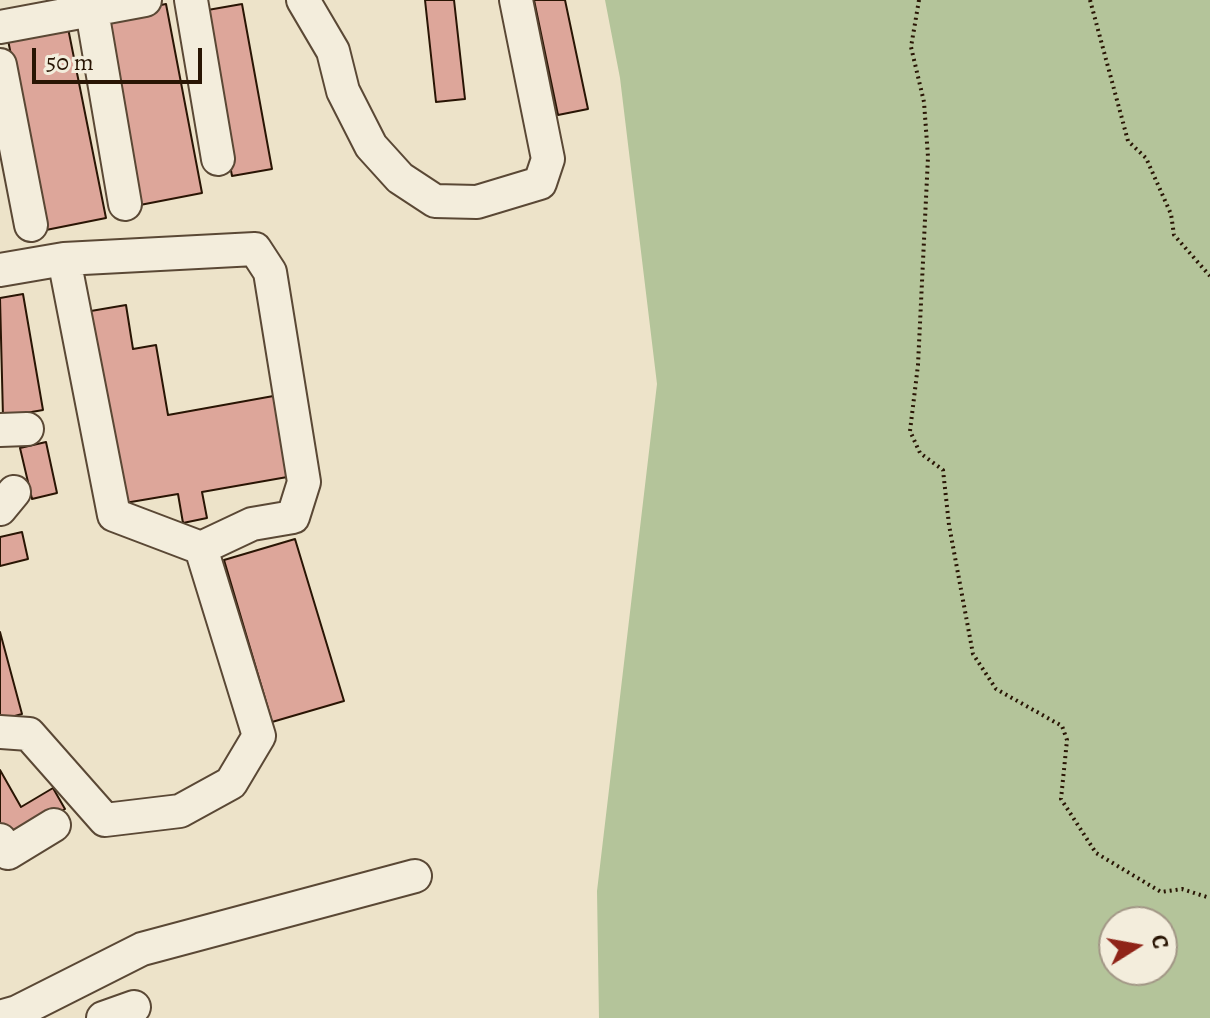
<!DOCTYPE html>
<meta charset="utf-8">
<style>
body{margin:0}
#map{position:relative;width:1210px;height:1018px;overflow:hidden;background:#ede3c9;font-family:Alegreya,serif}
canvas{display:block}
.north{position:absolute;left:1098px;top:906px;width:80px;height:80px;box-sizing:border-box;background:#f3eddc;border:2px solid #a29786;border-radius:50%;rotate:79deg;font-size:22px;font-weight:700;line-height:32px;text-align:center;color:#291504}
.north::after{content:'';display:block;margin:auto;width:28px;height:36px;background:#8f2418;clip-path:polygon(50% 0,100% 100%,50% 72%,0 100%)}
.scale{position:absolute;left:32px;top:48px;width:170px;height:36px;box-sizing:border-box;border:4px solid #291504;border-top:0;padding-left:10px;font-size:24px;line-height:28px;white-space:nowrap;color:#291504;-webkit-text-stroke:6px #f3eddc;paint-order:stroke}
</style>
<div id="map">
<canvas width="1210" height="1018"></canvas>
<div class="north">С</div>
<div class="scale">50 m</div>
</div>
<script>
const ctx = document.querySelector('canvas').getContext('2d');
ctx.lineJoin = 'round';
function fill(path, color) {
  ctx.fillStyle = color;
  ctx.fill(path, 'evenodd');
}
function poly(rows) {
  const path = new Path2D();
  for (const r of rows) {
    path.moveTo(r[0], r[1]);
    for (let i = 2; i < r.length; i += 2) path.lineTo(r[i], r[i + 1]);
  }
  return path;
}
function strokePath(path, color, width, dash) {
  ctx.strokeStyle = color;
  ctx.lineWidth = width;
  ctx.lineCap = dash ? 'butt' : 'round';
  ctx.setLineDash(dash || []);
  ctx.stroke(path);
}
fill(poly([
 [605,0,1210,0,1210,1018,599,1018,597,891,657,384,620,78],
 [1114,922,1162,922,1162,970,1114,970]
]), '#b4c49a');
const building = poly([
 [425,0,454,0,465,99,436,102,425,0],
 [534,0,565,0,588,109,558,115,534,0],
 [166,4,202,193,140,205,104,16,166,4],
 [242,4,272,169,232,176,202,11,242,4],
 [67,23,106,218,46,230,7,35,67,23],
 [23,294,43,410,3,417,0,298,23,294],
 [126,305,133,349,156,345,168,415,279,395,293,476,202,492,207,518,183,523,178,494,119,504,85,312,126,305],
 [46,442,57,493,32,499,20,448,46,442],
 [22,532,28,559,0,566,0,537,22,532],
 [295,539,344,701,272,722,224,560,295,539],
 [0,632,22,714,0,720,0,632],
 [0,770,21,807,53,788,65,809,10,842,0,826,0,770]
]);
fill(building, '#dda69a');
strokePath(building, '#291504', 2);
const minor = poly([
 [191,0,218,159],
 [303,0,333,51,343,91,371,146,400,178,435,201,477,202,540,183,548,159,516,0],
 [92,11,125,204],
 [0,27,145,0],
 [0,65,31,225],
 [0,270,64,259,255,249,270,272,304,482,293,517,252,524,201,548,114,515,64,259],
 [0,430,27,429],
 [0,509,14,492],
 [0,732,29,734,105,820,180,811,231,783,259,736,201,548],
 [0,840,8,853,54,825],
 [0,1017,17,1012,142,949,415,876],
 [103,1018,134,1007]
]);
strokePath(minor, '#5a4835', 36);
strokePath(poly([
 [919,0,911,47,924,102,928,157,918,365,910,431,920,453,943,470,949,525,973,654,996,689,1062,726,1067,740,1061,799,1096,853,1161,892,1182,889,1210,898],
 [1090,0,1128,141,1146,158,1171,214,1174,235,1210,276]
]), '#291504', 4, [2, 4]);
strokePath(minor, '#f3eddc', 32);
</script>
